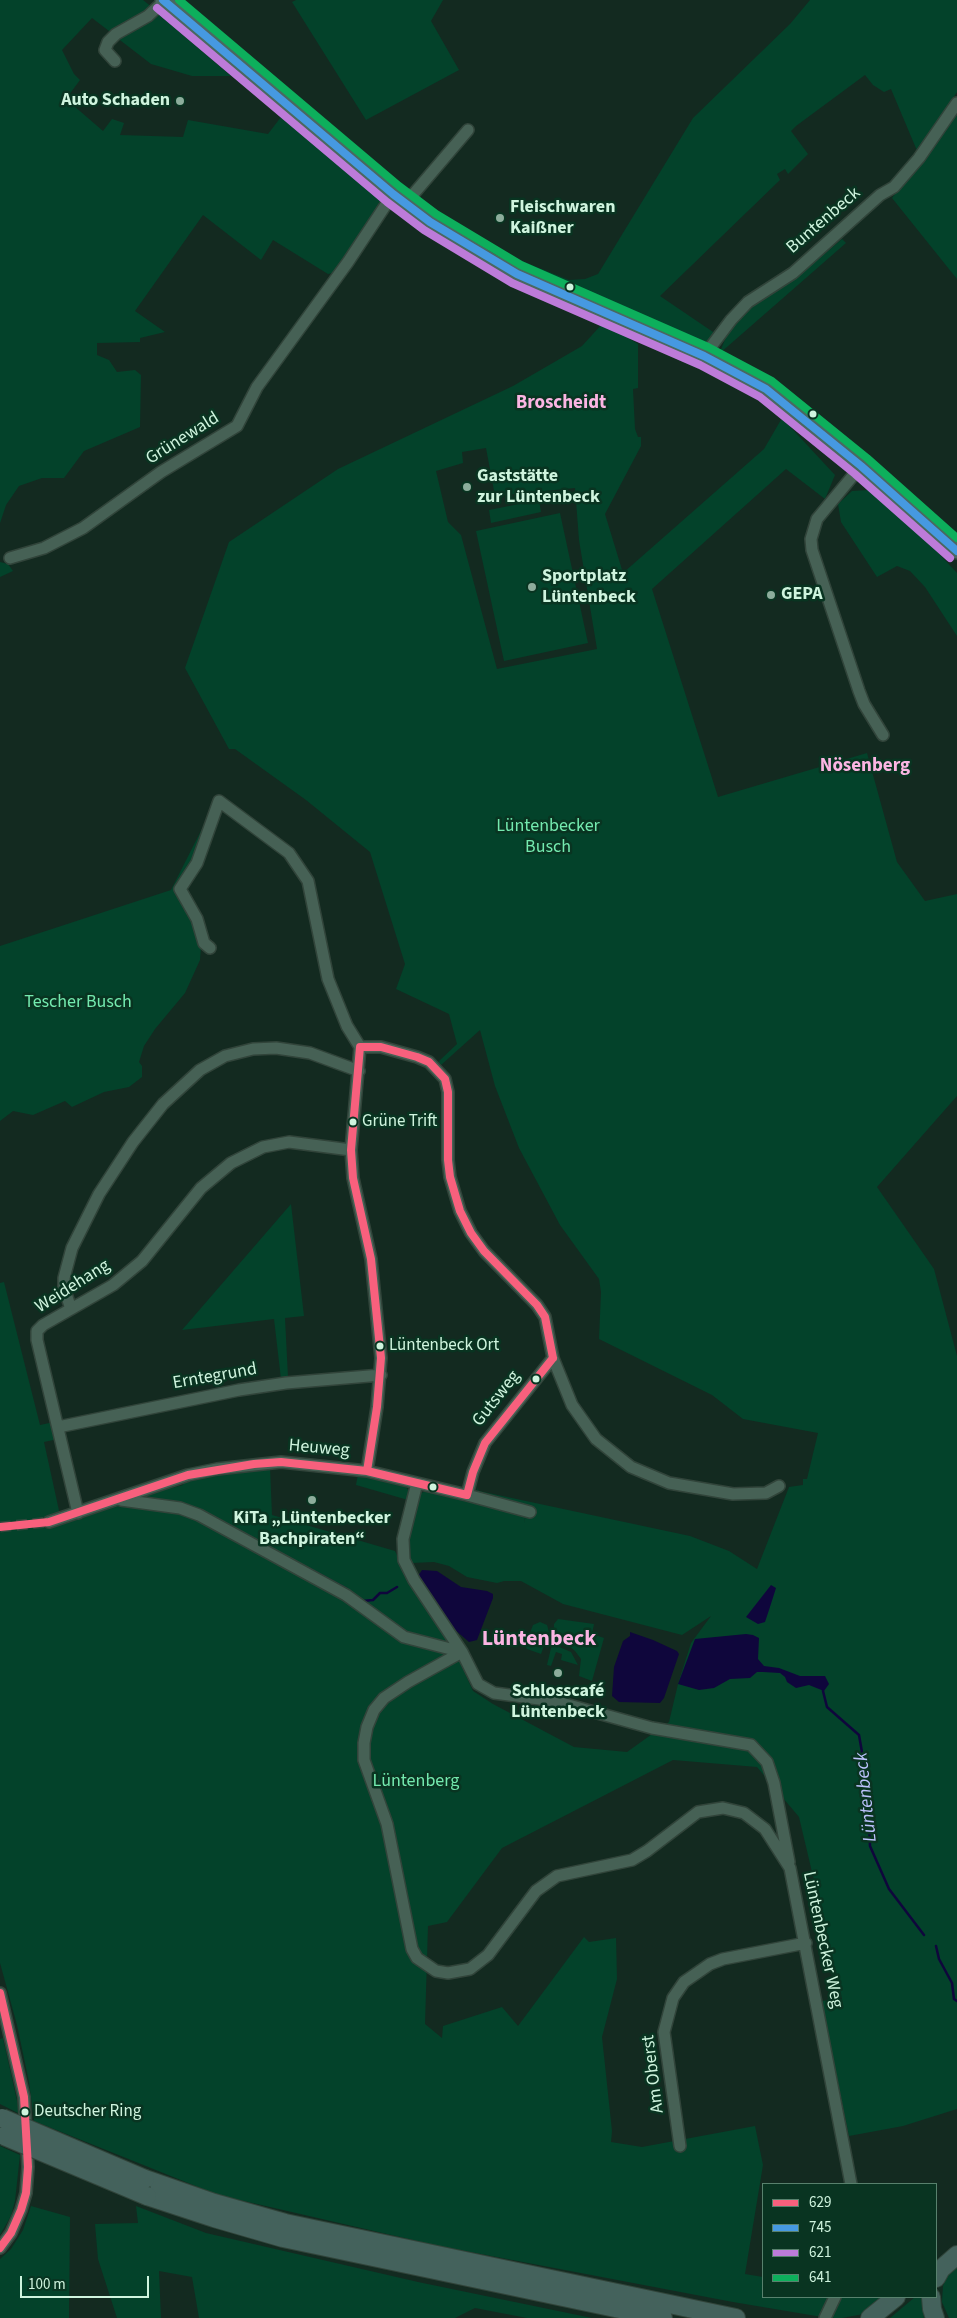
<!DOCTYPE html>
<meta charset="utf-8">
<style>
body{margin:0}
#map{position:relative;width:957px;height:2318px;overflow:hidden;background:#132a20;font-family:"Source Sans 3",sans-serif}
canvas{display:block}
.legend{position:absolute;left:762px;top:2183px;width:175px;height:115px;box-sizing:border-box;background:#093421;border:1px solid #58816d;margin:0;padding:6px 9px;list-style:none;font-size:15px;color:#cff4de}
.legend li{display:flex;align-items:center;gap:10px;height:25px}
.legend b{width:25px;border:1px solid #58816d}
.scale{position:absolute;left:20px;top:2276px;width:129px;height:22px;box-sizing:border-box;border:2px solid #cff4de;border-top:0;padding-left:6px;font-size:15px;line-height:18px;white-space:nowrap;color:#cff4de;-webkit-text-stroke:4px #093421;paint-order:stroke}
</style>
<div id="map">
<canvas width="957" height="2318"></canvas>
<ul class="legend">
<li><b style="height:6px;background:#f8607d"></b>629</li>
<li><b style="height:6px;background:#4699e1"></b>745</li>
<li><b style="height:6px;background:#bd7bd9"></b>621</li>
<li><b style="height:6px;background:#0daf5c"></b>641</li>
</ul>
<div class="scale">100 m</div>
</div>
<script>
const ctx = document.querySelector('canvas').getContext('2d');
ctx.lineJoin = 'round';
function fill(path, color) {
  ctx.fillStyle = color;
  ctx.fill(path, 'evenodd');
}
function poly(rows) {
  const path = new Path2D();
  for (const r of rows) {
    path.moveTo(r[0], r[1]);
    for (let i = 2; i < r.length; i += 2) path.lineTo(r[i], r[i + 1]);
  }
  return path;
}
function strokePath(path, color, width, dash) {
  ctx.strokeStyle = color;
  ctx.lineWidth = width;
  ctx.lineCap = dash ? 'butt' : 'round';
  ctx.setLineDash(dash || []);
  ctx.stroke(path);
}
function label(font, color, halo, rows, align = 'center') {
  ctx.font = font + ' "Source Sans 3",sans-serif';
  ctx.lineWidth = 5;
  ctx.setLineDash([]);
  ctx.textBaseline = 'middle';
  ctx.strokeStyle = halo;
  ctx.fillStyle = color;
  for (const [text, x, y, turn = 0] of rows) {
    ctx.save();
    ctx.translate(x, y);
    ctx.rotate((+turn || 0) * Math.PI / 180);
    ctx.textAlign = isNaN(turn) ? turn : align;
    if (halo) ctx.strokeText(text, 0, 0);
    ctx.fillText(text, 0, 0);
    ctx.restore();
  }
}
fill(poly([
 [0,0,143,0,153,8,113,34,92,18,62,50,74,74,80,80,66,99,103,131,112,119,124,123,120,135,183,137,188,120,268,134,281,117,382,202,337,272,328,274,273,240,261,260,203,215,135,311,165,332,140,338,140,342,97,343,97,355,109,360,117,372,135,370,141,375,140,427,84,451,64,478,42,478,19,486,6,505,0,523],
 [296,0,443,0,431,21,459,70,366,120,292,2],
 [810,0,957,0,957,92,918,153,891,89,884,92,873,85,865,75,796,126,791,131,808,154,788,174,785,169,777,174,780,180,660,296,716,334,705,347,639,315,637,318,521,265,522,261,569,280,585,279,598,274,693,118,790,24],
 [156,12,231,76,192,76,151,64,116,37],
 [957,112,957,279,892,198],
 [842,239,846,243,719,354,729,330,760,299,803,272],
 [603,323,629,335,628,338,638,344,638,388,633,389,635,429,638,437,641,437,641,446,605,514,623,573,764,449,782,418,835,475,825,499,786,469,652,589,718,797,867,753,897,862,925,901,957,894,957,1096,877,1187,934,1269,957,1356,957,2109,903,2126,849,2136,821,2001,842,1999,799,1817,757,1767,673,1760,502,1848,447,1922,428,1926,425,2024,442,2038,443,2026,502,2007,518,2026,584,1937,589,1942,616,1938,617,1979,602,2037,612,2131,611,2142,642,2147,755,2126,763,2165,745,2274,763,2277,763,2297,889,2297,869,2313,842,2318,828,2318,733,2302,439,2246,218,2195,34,2121,29,2082,17,2025,0,1963,0,1283,4,1282,40,1425,54,1422,58,1439,44,1442,60,1515,49,1526,57,1526,113,1506,123,1505,193,1516,459,1660,473,1691,493,1704,574,1747,627,1752,669,1722,678,1684,691,1643,711,1616,682,1635,563,1604,521,1581,504,1581,497,1583,467,1577,449,1566,434,1562,411,1563,409,1540,420,1494,425,1491,526,1512,524,1523,528,1507,478,1492,477,1487,479,1491,690,1536,729,1551,757,1569,789,1487,803,1485,803,1479,807,1479,818,1433,743,1419,712,1395,599,1339,601,1292,599,1279,560,1225,519,1148,495,1086,480,1030,441,1065,438,1062,457,1044,449,1014,396,989,405,964,370,852,306,800,235,749,229,749,185,668,229,542,338,469,513,386,582,346],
 [486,448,495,496,575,488,579,540,597,649,497,669,461,535,448,522,436,471,463,463,462,452],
 [869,490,928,542,957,573,957,636,925,587,910,571,897,566,877,577,841,522,838,504,852,491],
 [539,500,541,512,491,523,489,510],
 [560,513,588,643,504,661,476,531],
 [0,562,8,564,13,571,0,577],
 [211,811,194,862,181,879,195,920,201,947,200,960,185,993,155,1029,144,1046,139,1062,142,1066,142,1077,129,1087,104,1092,72,1107,65,1101,33,1115,13,1111,0,1121,0,946,171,890],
 [291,1204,304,1316,285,1318,288,1377,281,1379,274,1319,182,1330],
 [270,1467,272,1515,395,1551,403,1568,449,1642,446,1643,406,1633,212,1518,139,1499,139,1496,169,1484,171,1488,183,1485,183,1481,202,1476],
 [358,1474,405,1485,410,1493,408,1500,356,1485],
 [558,1619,594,1624,592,1634,604,1638,592,1681,579,1676,581,1659,575,1651,564,1642,554,1638,554,1624],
 [540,1622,547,1625,549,1632,541,1654,527,1649,525,1646,533,1625],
 [552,1644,571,1652,578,1665,561,1660,562,1654,556,1652,551,1666,547,1665],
 [3,2038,20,2114,0,2104,0,2039],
 [0,2146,20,2155,15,2201,11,2216,0,2235],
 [31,2206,70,2217,69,2318,0,2318,0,2259,11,2249,23,2230],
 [136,2206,206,2233,418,2282,592,2318,527,2318,475,2308,455,2318,199,2318,192,2277,159,2271,161,2318,117,2318,98,2259,95,2224,138,2223],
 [957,2267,957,2318,949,2318,942,2302,943,2286,949,2272],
 [915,2297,922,2297,924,2318,890,2318]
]), '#03422a');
fill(poly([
 [422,1570,437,1571,461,1587,487,1591,493,1594,493,1598,477,1640,469,1642,454,1629,418,1576],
 [771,1585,776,1588,769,1610,765,1622,758,1624,746,1617],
 [630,1632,653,1640,677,1651,679,1654,664,1698,660,1703,619,1702,612,1696,614,1667,623,1641,630,1636],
 [746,1634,753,1635,759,1638,758,1659,764,1666,779,1668,800,1676,825,1676,829,1684,824,1691,809,1685,796,1688,787,1682,785,1677,780,1673,763,1672,757,1672,750,1678,730,1679,714,1688,699,1690,678,1684,695,1639]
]), '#0f063c');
strokePath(poly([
 [216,1518,285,1556],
 [310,1569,347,1589],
 [363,1601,373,1600,380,1593,387,1593,397,1587],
 [823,1691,827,1707,859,1735,867,1781,870,1846,889,1889,924,1935],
 [936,1946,939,1959,952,1983,954,1999,957,2001]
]), '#0f063c', 2.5);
strokePath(poly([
 [0,1527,49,1522]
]), '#2f483c', 11, [11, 5.5]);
const minor = poly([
 [115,61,105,50,108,42,116,34,148,16,164,1],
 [405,204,468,130],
 [704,356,731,320,748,302,793,273,880,195,894,187,919,158,957,103],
 [861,466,817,519,811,539,812,550,859,691,864,704,883,735],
 [10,558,44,548,83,528,161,472,237,426,257,387,348,262,393,194],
 [210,948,204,943,197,919,180,889,197,863,219,801,289,853,308,881,328,979,347,1026,360,1047,351,1150,353,1178,371,1259,381,1358,377,1407,367,1471],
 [360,1047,381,1047,417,1057,429,1062,445,1079,448,1092,448,1160,450,1177,460,1211,471,1233,484,1251,537,1305,545,1317,553,1358,572,1405,596,1439,631,1467,669,1483,733,1494,766,1493,779,1486],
 [71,1309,64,1288,64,1278,72,1248,99,1194,133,1142,163,1104,200,1070,225,1056,253,1049,276,1048,310,1053,359,1071],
 [58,1427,239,1390,286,1383,381,1375],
 [417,1483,403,1539,404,1560,414,1580,462,1652,478,1684,494,1693,554,1701,652,1728,751,1745,767,1762,774,1783,789,1862],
 [467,1495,473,1472,485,1443,553,1358],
 [121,1500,180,1508,199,1515,346,1595,404,1637,462,1652],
 [78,1513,37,1340,37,1331,43,1325,113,1285,142,1261,201,1188,231,1163,263,1147,289,1142,351,1150],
 [49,1522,188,1475,217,1469,281,1462,367,1471,467,1495,530,1512],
 [462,1652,408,1682,384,1698,374,1710,367,1727,364,1743,364,1760,387,1824,412,1949,417,1958,436,1971,448,1973,470,1969,488,1955,536,1891,557,1876,632,1860,647,1851,698,1812,723,1808,744,1813,765,1829,790,1868,851,2184],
 [0,1993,24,2097,28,2167,26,2193,21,2210,11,2233,0,2248],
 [680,2146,664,2032,673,1998,684,1982,710,1964,723,1959,806,1943],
 [825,2318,835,2297]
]);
const major = poly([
 [163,0,393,194,430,222,492,261,517,274,704,356,766,389,861,466,957,551]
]);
const highway = poly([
 [145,2179,214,2203,285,2223,736,2318],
 [147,2196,214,2218,283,2238,663,2318],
 [936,2278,941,2269,957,2255],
 [931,2297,932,2309,935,2318],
 [870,2318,896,2297]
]);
strokePath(minor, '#31443a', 14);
strokePath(major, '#31443a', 18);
strokePath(highway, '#31443a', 20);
strokePath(minor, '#466155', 11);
strokePath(major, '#4a6860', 15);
strokePath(highway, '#44625c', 18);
const highwayBridge = poly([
 [2,2118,145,2179],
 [4,2136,147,2196]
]);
strokePath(highwayBridge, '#31443a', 20, []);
strokePath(highwayBridge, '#44625c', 18);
strokePath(poly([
 [360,1047,351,1150,353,1178,371,1259,381,1358,377,1407,367,1471],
 [360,1047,381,1047,417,1057,429,1062,445,1079,448,1092,448,1160,450,1177,460,1211,471,1233,484,1251,537,1305,545,1317,553,1358],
 [467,1495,473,1472,485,1443,553,1358],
 [0,1527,49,1522,188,1475,254,1464,281,1462,367,1471,467,1495],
 [0,1993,24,2097,28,2167,26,2193,21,2210,11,2233,0,2248]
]), '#f8607d', 8);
strokePath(poly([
 [163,0,393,194,430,222,517,274,704,356,766,389,861,466,957,551]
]), '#4699e1', 8);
strokePath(poly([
 [157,8,387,202,424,230,512,283,700,365,760,397,855,474,950,558]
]), '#bd7bd9', 8);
strokePath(poly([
 [179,0,399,186,436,214,521,265,708,347,772,381,867,458,957,538]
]), '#0daf5c', 8);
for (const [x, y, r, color] of [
 [180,101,5,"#8dad9c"],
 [500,218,5,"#8dad9c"],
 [570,287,4.5,"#cff4de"],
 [813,414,4.5,"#cff4de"],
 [467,487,5,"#8dad9c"],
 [532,587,5,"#8dad9c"],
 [771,595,5,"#8dad9c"],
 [353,1122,4.5,"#cff4de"],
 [380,1346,4.5,"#cff4de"],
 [536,1379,4.5,"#cff4de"],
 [433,1487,4.5,"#cff4de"],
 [312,1500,5,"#8dad9c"],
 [558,1673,5,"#8dad9c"],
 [25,2112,4.5,"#cff4de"]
]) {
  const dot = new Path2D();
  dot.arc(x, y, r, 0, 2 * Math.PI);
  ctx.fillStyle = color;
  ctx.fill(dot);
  strokePath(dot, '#093421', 2);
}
label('17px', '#cff4de', '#093421', [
 ["Grüne Trift",362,1122],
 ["Lüntenbeck Ort",389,1346],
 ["Deutscher Ring",34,2112]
], 'left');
label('bold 18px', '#cff4de', '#093421', [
 ["Auto Schaden",170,101,"right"],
 ["Fleischwaren",510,208],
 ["Kaißner",510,229],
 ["Gaststätte",477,477],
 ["zur Lüntenbeck",477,498],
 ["Sportplatz",542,577],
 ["Lüntenbeck",542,598],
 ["GEPA",781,595],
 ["KiTa „Lüntenbecker",312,1519,"center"],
 ["Bachpiraten“",312,1540,"center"],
 ["Schlosscafé",558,1692,"center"],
 ["Lüntenbeck",558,1713,"center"]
], 'left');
label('18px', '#cff4de', '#093421', [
 ["Buntenbeck",824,221,-41],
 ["Grünewald",183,439,-32],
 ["Weidehang",73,1287,-32],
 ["Erntegrund",215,1377,-10],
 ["Gutsweg",497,1399,-52],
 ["Heuweg",319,1449,5],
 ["Lüntenbecker Weg",822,1940,78],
 ["Am Oberst",654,2074,-97]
]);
label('18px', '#74eaaf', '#093421', [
 ["Lüntenbecker",548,827],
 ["Busch",548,848],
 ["Tescher Busch",78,1003],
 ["Lüntenberg",416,1782]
]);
label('bold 19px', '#fbb5e3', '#093421', [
 ["Broscheidt",561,404],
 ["Nösenberg",865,767]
]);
label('italic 19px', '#bcc2fc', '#093421', [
 ["Lüntenbeck",867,1797,-96]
]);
label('bold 22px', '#fbb5e3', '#093421', [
 ["Lüntenbeck",539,1640]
]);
</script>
